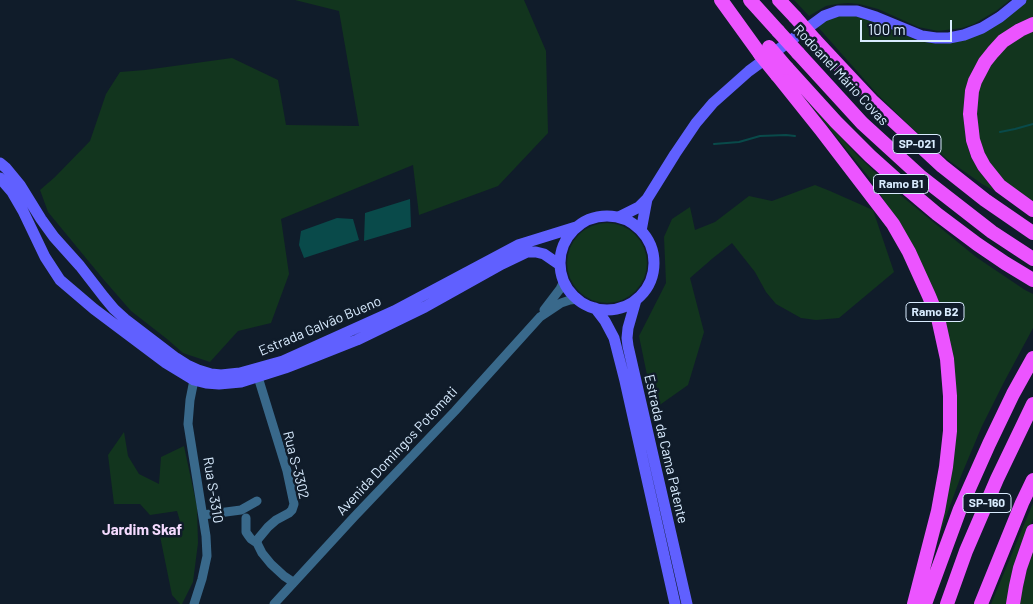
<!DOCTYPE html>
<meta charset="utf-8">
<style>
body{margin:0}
#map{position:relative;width:1033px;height:604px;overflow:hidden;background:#101c2a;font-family:Barlow,sans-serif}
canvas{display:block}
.scale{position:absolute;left:860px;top:20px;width:92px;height:22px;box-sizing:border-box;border:2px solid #d9ecff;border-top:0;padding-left:6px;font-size:15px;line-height:18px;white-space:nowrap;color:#d9ecff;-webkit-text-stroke:4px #101c2a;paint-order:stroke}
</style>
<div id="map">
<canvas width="1033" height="604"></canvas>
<div class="scale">100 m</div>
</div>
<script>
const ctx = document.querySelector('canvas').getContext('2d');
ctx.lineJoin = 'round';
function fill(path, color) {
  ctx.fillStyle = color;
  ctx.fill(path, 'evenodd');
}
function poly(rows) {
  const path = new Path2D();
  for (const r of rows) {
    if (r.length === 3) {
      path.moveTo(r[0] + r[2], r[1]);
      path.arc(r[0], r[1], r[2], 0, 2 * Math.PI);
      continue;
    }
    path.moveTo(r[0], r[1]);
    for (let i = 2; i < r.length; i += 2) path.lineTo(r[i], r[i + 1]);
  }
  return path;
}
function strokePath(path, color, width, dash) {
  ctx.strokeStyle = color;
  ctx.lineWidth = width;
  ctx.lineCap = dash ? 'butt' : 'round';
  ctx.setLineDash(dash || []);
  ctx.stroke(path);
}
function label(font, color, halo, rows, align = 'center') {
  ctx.font = font + ' Barlow,sans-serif';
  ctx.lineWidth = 5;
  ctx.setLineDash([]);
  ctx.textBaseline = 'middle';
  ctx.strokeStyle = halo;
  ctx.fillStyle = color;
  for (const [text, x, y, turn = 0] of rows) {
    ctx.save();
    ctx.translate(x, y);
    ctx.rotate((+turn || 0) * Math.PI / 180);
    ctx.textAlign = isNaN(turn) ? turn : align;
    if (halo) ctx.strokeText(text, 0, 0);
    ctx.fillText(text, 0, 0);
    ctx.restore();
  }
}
fill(poly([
 [295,0,524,0,546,51,548,133,498,186,419,215,413,165,281,219,289,274,271,323,238,331,210,362,183,353,167,339,131,311,104,280,48,212,40,190,55,177,90,141,106,94,120,72,145,70,232,58,278,80,286,125,359,126,339,11],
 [794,0,1010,0,996,11,974,24,962,28,938,31,918,27,878,9,859,4,848,3,837,4,826,6,809,16],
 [1027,0,1033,0,1033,17,1016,24,999,36,988,47,973,69,969,79,965,90,963,113,966,142,971,157,978,170,995,191,982,184,948,160,913,129,878,95,817,26,831,18,839,16,856,16,874,21,914,39,937,44,949,43,1022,6],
 [1033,31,1033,203,1004,182,998,175,983,152,979,139,976,113,978,93,981,83,990,66,998,56,1007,46,1023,36],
 [800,92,858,156,893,189,976,257,1025,290,1033,294,1033,328,1003,384,982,426,961,476,929,563,951,360,895,218,872,181],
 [815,185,830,191,873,210,894,272,839,318,816,320,801,318,776,304,766,292,755,272,732,243,713,258,690,278,704,332,688,385,654,409,639,336,666,283,664,237,672,219,690,207,695,230,715,222,749,196,772,201],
 [607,263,40],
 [124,432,128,456,139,474,159,484,161,457,184,446,197,507,198,543,193,582,182,604,180,604,172,595,160,536,182,528,177,511,150,515,140,504,114,504,108,455],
 [1033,503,1033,519,1026,537,1010,604,991,604],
 [1033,542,1033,604,1019,604]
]), '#12351e');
fill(poly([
 [410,199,411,227,364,241,365,213],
 [337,218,353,219,359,240,304,258,299,245,301,231]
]), '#094a4a');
strokePath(poly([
 [1000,132,1015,129,1033,124],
 [714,144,739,142,760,136,786,135,795,136]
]), '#094a4a', 2);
strokePath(poly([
 [544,310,560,289,564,281],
 [203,515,241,510,257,501],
 [246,518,246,532,248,535,251,539,257,543,262,553,271,564,284,576,293,582],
 [257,543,258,539,268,527,276,520,289,513,292,510,294,504,287,471,258,377],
 [194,604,202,579,207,556,206,536,188,424,190,400,194,380],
 [274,604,354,517,455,411,540,317,561,303,570,300,578,299]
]), '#39698b', 9);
strokePath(poly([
 [0,163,6,168,20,185,41,219,54,237,80,266,104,297,114,309,125,319,176,358,187,365,198,370,211,374,221,375,240,373,283,361,394,311,518,245,576,227],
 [0,178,12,192,23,211,45,257,60,280,94,309,166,363,194,380,206,383,219,384,241,382,285,368,316,356,357,340,425,307,502,264,527,252,536,252,544,254,560,265],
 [607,263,47],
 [619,217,639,207,647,199,675,154,696,123,713,103,749,71,824,16,838,11,857,11,876,17,922,36,936,38,949,38,964,35,982,28,1000,17,1021,0],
 [641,231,647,199],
 [636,300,628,328,627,338,628,346,687,604],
 [595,308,605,321,614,338,625,381,675,604]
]), '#6060ff', 11);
strokePath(poly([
 [721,0,760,54],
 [750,0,778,31],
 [779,0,795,17],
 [1033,24,1020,30,1003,41,993,52,985,62,975,81,972,91,970,114,973,140,978,155,984,166,1000,186,1033,210],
 [815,40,873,102,942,166,985,200,1033,233],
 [798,53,862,123,920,176,992,232,1033,259],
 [787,68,836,122,870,156,899,182,937,214,977,244,1005,263,1033,280],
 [777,75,821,130,893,224,909,252,929,296,938,318,947,359,950,396,950,431,946,467,938,511,914,604],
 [925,604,960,509,989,444,1013,394,1033,358],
 [947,604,966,551,997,479,1033,404],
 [981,604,1022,503,1033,480],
 [1013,604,1016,586,1020,568,1033,531]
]), '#ec54ff', 14);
strokePath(poly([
 [795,17,815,40],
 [778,31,798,53],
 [769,47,787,68],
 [760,54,777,75]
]), '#ec54ff', 14);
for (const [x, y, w] of [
 [917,144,48],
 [901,184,55],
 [935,312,58],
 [987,503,48]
]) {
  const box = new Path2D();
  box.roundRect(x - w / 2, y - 9.5, w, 19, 4);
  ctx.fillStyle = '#101c2a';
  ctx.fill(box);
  strokePath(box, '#d9ecff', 1);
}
label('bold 12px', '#d9ecff', null, [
 ["SP-021",917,144],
 ["Ramo B1",901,184],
 ["Ramo B2",935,312],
 ["SP-160",987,503]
]);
label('14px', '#d9ecff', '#101c2a', [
 ["Rodoanel Mário Covas",841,75,47],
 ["Estrada Galvão Bueno",320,326,-23],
 ["Estrada da Cama Patente",666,449,77],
 ["Avenida Domingos Potomati",397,451,-47],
 ["Rua S-3302",296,465,76],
 ["Rua S-3310",213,490,81]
]);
label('bold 15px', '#f5dbff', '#101c2a', [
 ["Jardim Skaf",142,530]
]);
</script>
